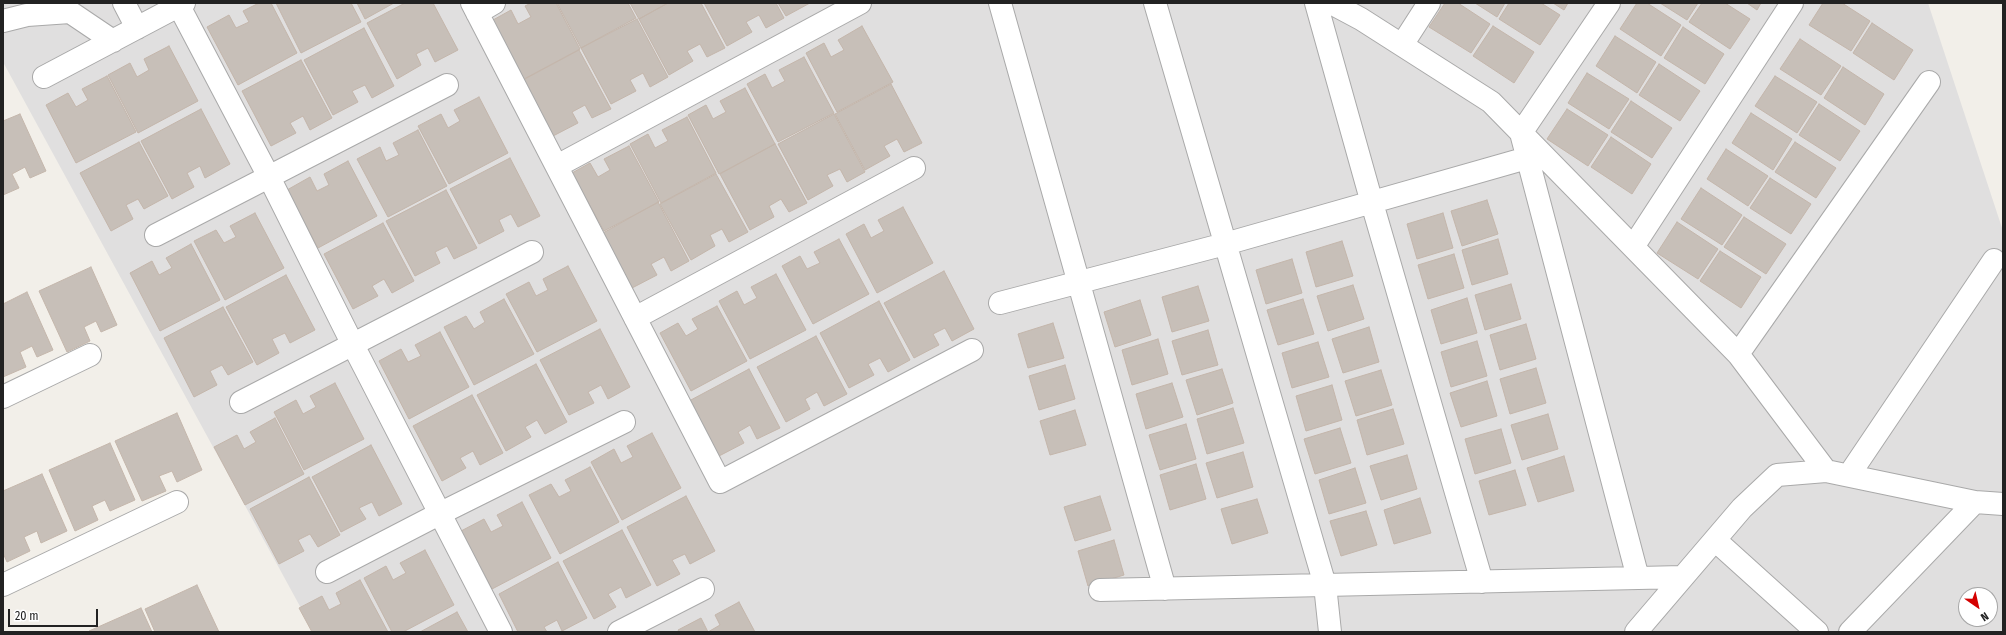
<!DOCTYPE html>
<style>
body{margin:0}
#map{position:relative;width:2006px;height:635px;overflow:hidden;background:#f2efe9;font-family:"Fira Sans Condensed",sans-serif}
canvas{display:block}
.frame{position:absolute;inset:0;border:4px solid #222;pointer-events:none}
.north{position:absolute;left:1958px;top:587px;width:40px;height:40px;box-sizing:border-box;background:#fff;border:1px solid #a7a7a7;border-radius:50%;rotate:146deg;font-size:11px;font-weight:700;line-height:16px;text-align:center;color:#222}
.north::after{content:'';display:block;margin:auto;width:14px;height:18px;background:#d40000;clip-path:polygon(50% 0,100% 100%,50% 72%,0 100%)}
.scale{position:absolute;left:8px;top:609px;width:90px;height:18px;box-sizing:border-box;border:2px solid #222;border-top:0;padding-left:5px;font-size:12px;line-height:14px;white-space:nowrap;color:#222;-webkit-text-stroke:3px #fff;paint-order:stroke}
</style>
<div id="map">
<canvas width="2006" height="635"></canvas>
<div class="frame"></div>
<div class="north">N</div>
<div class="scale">20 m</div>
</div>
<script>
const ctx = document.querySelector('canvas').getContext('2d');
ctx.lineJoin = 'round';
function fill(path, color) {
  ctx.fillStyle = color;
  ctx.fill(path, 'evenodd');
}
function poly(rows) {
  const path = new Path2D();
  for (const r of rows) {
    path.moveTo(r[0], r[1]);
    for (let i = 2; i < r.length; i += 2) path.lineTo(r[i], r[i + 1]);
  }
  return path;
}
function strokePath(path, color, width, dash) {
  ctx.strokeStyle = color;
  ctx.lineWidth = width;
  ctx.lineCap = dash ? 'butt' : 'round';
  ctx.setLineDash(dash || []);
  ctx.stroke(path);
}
fill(poly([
 [3,3,1928,3,2003,231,2003,632,314,632,3,62],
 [1966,595,1990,595,1990,619,1966,619]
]), '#e0dfdf');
const building = poly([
 [259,3,271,3,297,53,238,85,207,27,229,15,236,28,249,22,243,11,259,3],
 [276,3,351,3,361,22,301,53,276,3],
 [357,3,394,3,365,19,357,3],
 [405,3,433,3,458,50,435,62,428,48,416,54,421,65,397,79,367,23,405,3],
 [531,3,556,3,580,49,524,79,493,20,511,10,518,24,531,17,525,6,531,3],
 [557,3,628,3,636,18,581,48,557,3],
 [630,3,668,3,639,19,630,3],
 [668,3,701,3,725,48,707,57,700,44,687,51,693,61,669,75,639,19,668,3],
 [704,3,776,3,784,18,766,28,759,15,746,22,752,32,727,46,704,3],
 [778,3,810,3,786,16,778,3],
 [1445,3,1458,3,1490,24,1471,53,1429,27,1445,3],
 [1475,3,1505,3,1497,17,1475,3],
 [1509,3,1541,3,1560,15,1540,45,1499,19,1509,3],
 [1553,3,1568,3,1564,10,1553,3],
 [1637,3,1647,3,1681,25,1661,56,1620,29,1637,3],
 [1660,3,1698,3,1687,20,1660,3],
 [1702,3,1725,3,1750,19,1730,49,1689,22,1702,3],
 [1747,3,1761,3,1757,10,1747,3],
 [1823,3,1842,3,1870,21,1851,51,1809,25,1823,3],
 [637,19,668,77,650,87,643,73,630,80,636,91,611,104,581,48,637,19],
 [1872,23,1913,50,1894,80,1853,53,1872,23],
 [862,26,893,82,837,112,806,53,824,43,831,57,844,50,838,40,862,26],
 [1493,26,1534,52,1514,83,1473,56,1493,26],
 [1683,27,1724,54,1705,84,1664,58,1683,27],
 [364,28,394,86,372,98,365,85,352,91,358,102,333,115,304,60,364,28],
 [1615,36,1656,62,1637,93,1596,66,1615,36],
 [1800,39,1841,66,1821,95,1780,69,1800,39],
 [169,46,198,101,138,133,108,75,130,63,137,77,149,70,144,59,169,46],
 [579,50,611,109,592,118,585,105,572,112,578,123,553,136,523,80,579,50],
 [804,57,834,113,778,142,747,84,765,74,772,88,785,81,779,70,804,57],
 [301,60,332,118,310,130,303,116,290,123,296,133,271,146,242,91,301,60],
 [1659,64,1700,91,1680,121,1639,95,1659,64],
 [1843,67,1884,94,1865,125,1824,98,1843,67],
 [1587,73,1629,99,1609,129,1568,103,1587,73],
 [107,76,136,132,76,163,46,105,68,93,76,107,88,100,82,89,107,76],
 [1775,76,1817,102,1797,133,1755,106,1775,76],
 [891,84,922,143,904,152,897,139,884,146,890,156,865,170,835,114,891,84],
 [745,88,775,144,719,174,688,115,706,105,713,119,726,112,720,101,745,88],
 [479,97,508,153,449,184,418,126,441,114,448,128,460,121,454,110,479,97],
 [1631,101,1672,128,1652,158,1611,132,1631,101],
 [1819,104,1860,131,1840,161,1799,135,1819,104],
 [201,109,230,164,205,178,200,166,187,173,194,187,172,199,141,141,201,109],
 [1567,109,1608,135,1588,166,1547,139,1567,109],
 [1751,113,1792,139,1773,170,1732,143,1751,113],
 [20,114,46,171,30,178,25,167,12,174,19,188,3,195,3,121,20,114],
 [834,114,865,172,847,182,840,169,827,175,833,186,808,200,778,144,834,114],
 [687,117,716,173,661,203,630,144,648,134,655,148,668,141,662,130,687,117],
 [418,130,447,186,388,217,357,159,380,147,386,161,399,155,393,143,418,130],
 [1611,137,1651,164,1632,194,1591,167,1611,137],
 [139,142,168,196,144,209,138,199,126,205,133,219,111,231,80,173,139,142],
 [1795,142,1836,168,1816,198,1775,172,1795,142],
 [775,144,807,203,789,212,781,199,769,206,774,217,750,230,720,174,775,144],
 [629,146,659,202,604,231,572,173,590,163,598,177,610,170,604,159,629,146],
 [1726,149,1768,176,1748,206,1707,179,1726,149],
 [510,158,540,216,518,227,511,214,499,220,504,231,479,244,450,189,510,158],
 [348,161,377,216,318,248,287,190,310,177,317,191,329,185,324,174,348,161],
 [716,174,748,232,729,242,722,229,710,235,715,246,691,260,660,204,716,174],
 [1770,178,1811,204,1791,234,1750,208,1770,178],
 [1701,188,1742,215,1722,245,1681,219,1701,188],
 [446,190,477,248,454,259,447,246,435,252,440,263,415,276,386,221,446,190],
 [1487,200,1498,234,1462,246,1451,211,1487,200],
 [658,202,689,261,671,271,664,257,651,264,657,275,632,288,603,233,658,202],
 [903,207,933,263,877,293,846,234,864,224,871,238,884,231,878,220,903,207],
 [255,213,284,268,225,300,194,241,216,230,224,243,236,237,230,226,255,213],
 [1443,213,1453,248,1417,259,1407,224,1443,213],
 [1744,217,1786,244,1766,274,1724,247,1744,217],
 [1677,222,1718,249,1698,279,1657,253,1677,222],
 [383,223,414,281,392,293,384,279,372,286,378,296,353,309,324,254,383,223],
 [839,239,869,294,813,324,782,266,800,256,807,269,820,263,814,252,839,239],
 [1498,239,1508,274,1472,285,1462,250,1498,239],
 [1342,241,1353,276,1316,287,1306,252,1342,241],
 [191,244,220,300,160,331,130,273,152,261,159,275,172,268,166,258,191,244],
 [1720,251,1761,277,1741,308,1700,281,1720,251],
 [1454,254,1464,288,1428,299,1418,265,1454,254],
 [1292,259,1302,293,1266,304,1256,270,1292,259],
 [568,266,597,321,537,352,506,294,529,282,536,296,548,290,543,279,568,266],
 [91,267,117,325,101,332,96,321,84,327,90,341,67,352,39,291,91,267],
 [944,271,974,329,952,341,945,328,933,334,939,345,914,358,884,303,944,271],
 [776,274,806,330,750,359,719,301,737,291,744,305,757,298,751,287,776,274],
 [286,275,315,330,290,343,285,333,272,339,279,353,257,365,226,307,286,275],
 [1511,284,1521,319,1485,330,1475,295,1511,284],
 [1353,285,1364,319,1328,331,1317,296,1353,285],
 [1198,286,1209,321,1172,332,1162,297,1198,286],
 [27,292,53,350,37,357,32,346,20,352,26,367,3,377,3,304,27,292],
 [1467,298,1477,333,1441,344,1431,310,1467,298],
 [504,299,534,354,474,385,444,327,466,316,474,329,485,322,480,312,504,299],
 [1303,299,1314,334,1278,345,1267,310,1303,299],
 [1140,300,1151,335,1115,347,1104,312,1140,300],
 [879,301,910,360,888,372,880,358,868,364,874,375,849,388,820,333,879,301],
 [717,306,747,361,691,391,660,333,678,323,686,336,698,329,692,319,717,306],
 [223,307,253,362,228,375,222,365,210,371,217,385,194,397,164,338,223,307],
 [1053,323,1064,358,1028,368,1018,334,1053,323],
 [1526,324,1536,359,1500,370,1490,335,1526,324],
 [1369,327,1379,362,1343,373,1332,339,1369,327],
 [600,329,630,387,608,399,601,385,588,392,594,403,569,415,540,360,600,329],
 [1208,330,1218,365,1182,375,1172,341,1208,330],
 [440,332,469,387,409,419,379,361,401,349,408,362,421,356,415,345,440,332],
 [816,336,847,394,824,406,817,392,805,399,810,409,786,422,757,367,816,336],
 [1158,339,1168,374,1132,385,1122,350,1158,339],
 [1477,341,1487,376,1451,387,1441,352,1477,341],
 [1318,342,1329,377,1292,388,1282,353,1318,342],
 [536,364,567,422,545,434,537,420,525,427,531,437,506,451,477,395,536,364],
 [1065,365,1075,399,1039,410,1029,376,1065,365],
 [1536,368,1546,403,1510,414,1500,379,1536,368],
 [749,369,780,428,757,439,750,425,738,432,744,443,719,456,689,401,749,369],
 [1222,369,1233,403,1197,415,1186,380,1222,369],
 [1381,370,1392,405,1356,416,1345,381,1381,370],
 [1487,381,1497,416,1461,427,1450,393,1487,381],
 [335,383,364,439,304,470,274,412,296,400,303,414,316,407,310,396,335,383],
 [1172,383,1183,417,1146,429,1136,394,1172,383],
 [1332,385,1342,420,1306,431,1296,396,1332,385],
 [472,395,503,453,480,465,473,451,460,458,466,468,442,481,413,426,472,395],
 [1233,408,1244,443,1207,454,1197,419,1233,408],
 [1393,409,1404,444,1367,455,1357,420,1393,409],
 [1075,410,1086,445,1050,455,1040,421,1075,410],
 [177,413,202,470,177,482,172,471,159,476,166,491,142,501,115,441,177,413],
 [1548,414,1558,449,1522,460,1511,425,1548,414],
 [275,418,304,474,245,505,214,447,237,435,244,449,256,442,250,432,275,418],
 [1186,424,1196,459,1160,470,1149,435,1186,424],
 [1340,428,1351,463,1315,474,1304,439,1340,428],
 [1501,429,1511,463,1475,474,1465,439,1501,429],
 [652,433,681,488,622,520,591,462,614,449,621,463,633,457,627,446,652,433],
 [110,443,135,500,110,511,105,500,92,506,98,520,75,531,49,470,110,443],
 [371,445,402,504,379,516,372,502,359,508,366,519,341,532,312,477,371,445],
 [1243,452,1253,487,1217,498,1206,463,1243,452],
 [1407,455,1417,489,1381,500,1370,466,1407,455],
 [1564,456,1574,491,1538,502,1527,468,1564,456],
 [1196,464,1206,499,1170,510,1160,475,1196,464],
 [590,467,619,522,560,554,529,495,551,484,559,497,571,491,565,480,590,467],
 [1355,468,1366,503,1329,514,1319,480,1355,468],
 [1515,470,1526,505,1489,515,1479,481,1515,470],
 [42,474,67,531,41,543,37,531,24,537,30,551,7,562,3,553,3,491,42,474],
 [309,477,340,535,318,547,310,534,298,540,304,551,279,564,250,509,309,477],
 [686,496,715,551,690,564,685,554,672,560,680,574,657,586,627,527,686,496],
 [1100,496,1111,530,1075,541,1064,507,1100,496],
 [1420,498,1431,533,1394,544,1384,510,1420,498],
 [1257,499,1268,533,1232,544,1221,509,1257,499],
 [522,502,551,558,492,589,461,531,484,519,491,532,503,526,497,515,522,502],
 [1366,511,1377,545,1341,556,1330,521,1366,511],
 [622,530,651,585,626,598,621,587,608,594,616,607,594,619,563,561,622,530],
 [1114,540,1124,575,1088,586,1078,551,1114,540],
 [425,550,454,605,403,632,392,632,364,578,386,566,393,580,406,573,400,563,425,550],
 [558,562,587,618,562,631,557,620,544,627,547,632,518,632,499,594,558,562],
 [360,580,388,632,312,632,299,608,322,596,329,610,341,604,336,593,360,580],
 [197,585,219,632,155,632,145,609,197,585],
 [739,602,755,632,679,632,678,630,701,618,708,632,720,625,715,615,739,602],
 [141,608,152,632,89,632,89,631,141,608],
 [457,612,468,632,420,632,457,612]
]);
fill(building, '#c7bfb8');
strokePath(building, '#c4b6ab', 1);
const street = poly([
 [124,3,137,28],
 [472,3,720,482,972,350],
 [1000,3,1165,589],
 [1155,3,1325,585,1330,632],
 [1316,3,1372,203,1482,582],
 [1331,3,1361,19,1491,102,1738,354,1826,471],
 [1609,3,1521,133,1638,578],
 [179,6,269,177,353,345,501,632],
 [477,13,494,3],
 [3,21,27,15,70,12,113,41],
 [1402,45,1429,3],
 [44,77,184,3],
 [557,166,860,3],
 [156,235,447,85],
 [1633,247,1792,3],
 [1000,303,1225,244,1527,158],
 [635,318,914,168],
 [1738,354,1929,82],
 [3,397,90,355],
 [241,402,532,252],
 [1849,475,1994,260],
 [1715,540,1817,632],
 [327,572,439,514,624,422],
 [3,585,177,502],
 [1100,590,1683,577],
 [619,632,703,589],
 [1636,632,1742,508,1777,475,1826,471,1975,502,2003,504],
 [1850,632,1975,502]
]);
strokePath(street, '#a9a9a9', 24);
strokePath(street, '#fff', 22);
</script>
